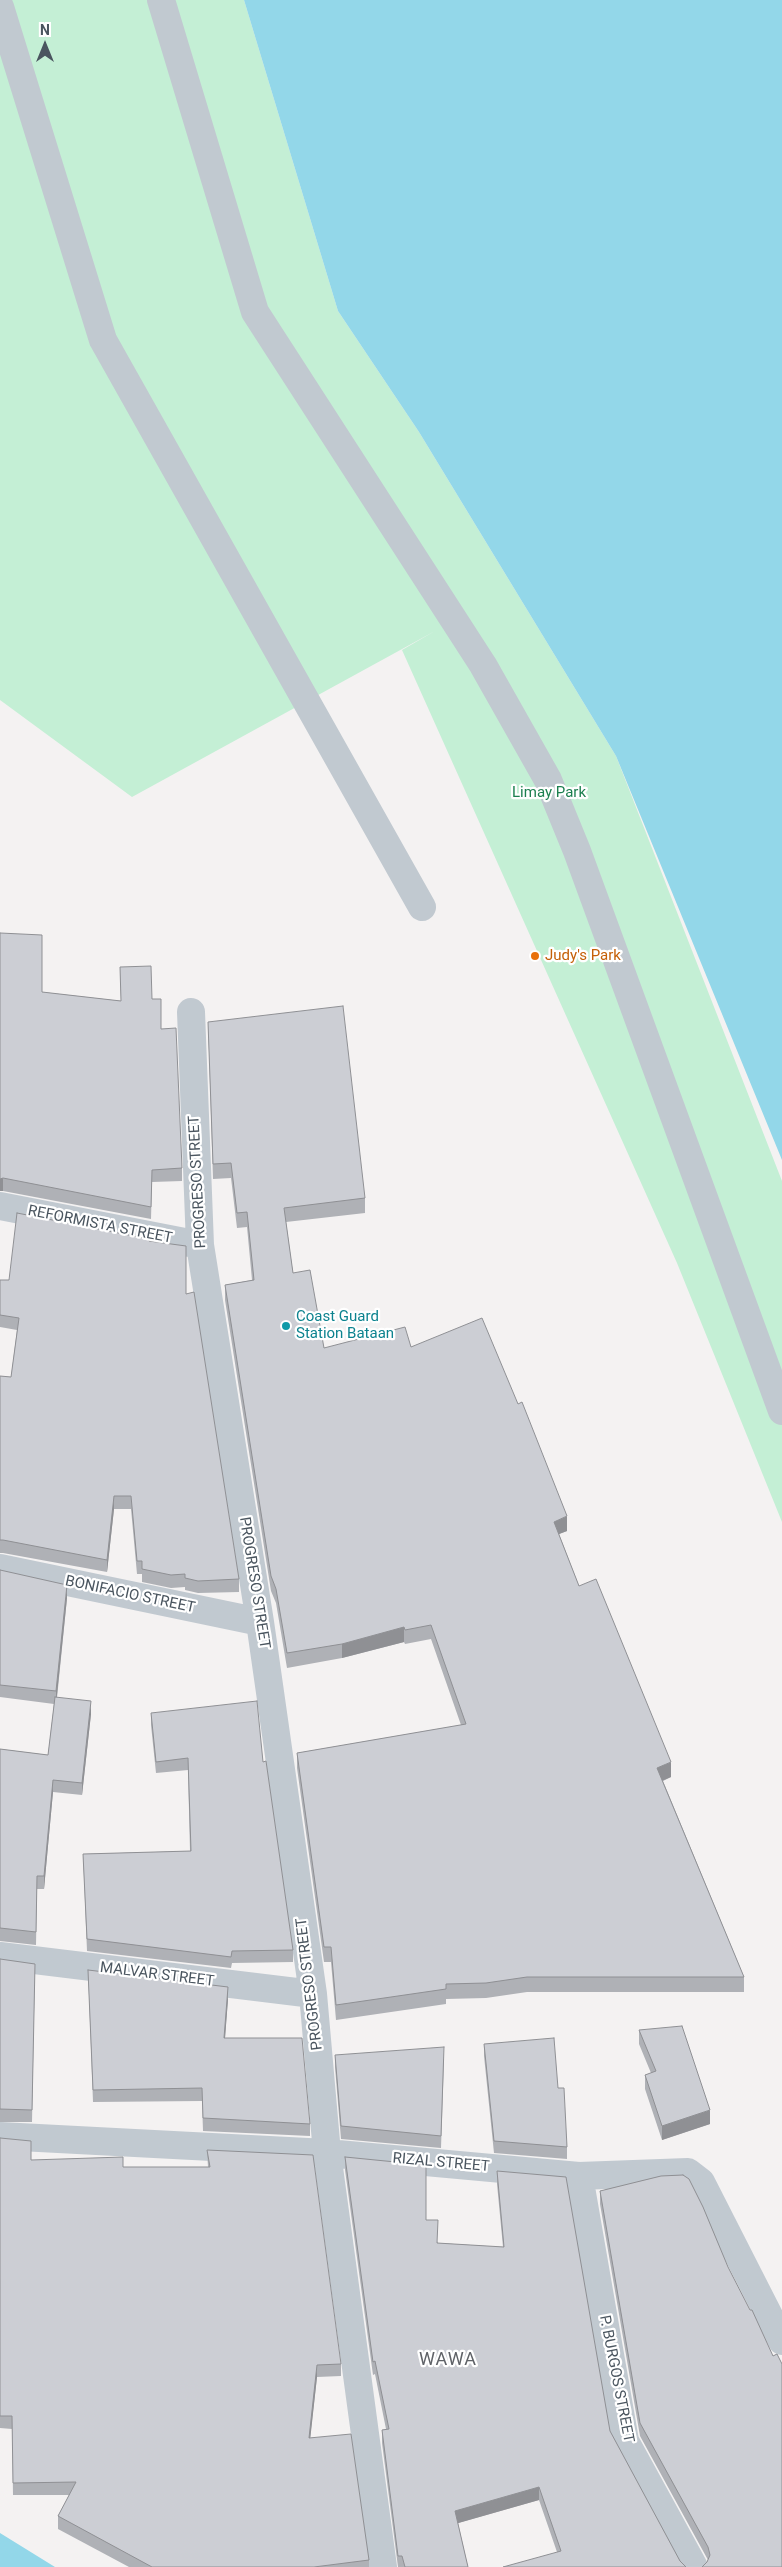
<!DOCTYPE html>
<style>
body{margin:0}
#map{position:relative;width:782px;height:2567px;overflow:hidden;background:#f4f2f2;font-family:Roboto,sans-serif}
canvas{display:block}
.north{position:absolute;left:20px;top:20px;width:50px;height:50px;-webkit-text-stroke:4px #fff;paint-order:stroke;rotate:0deg;font-size:14px;font-weight:700;line-height:20px;text-align:center;color:#4a555f}
.north::after{content:'';display:block;margin:auto;width:18px;height:22px;background:#4a555f;clip-path:polygon(50% 0,100% 100%,50% 72%,0 100%)}
</style>
<div id="map">
<canvas width="782" height="2567"></canvas>
<div class="north">N</div>
</div>
<script>
const ctx = document.querySelector('canvas').getContext('2d');
ctx.lineJoin = 'round';
function fill(path, color) {
  ctx.fillStyle = color;
  ctx.fill(path, 'evenodd');
}
function poly(rows) {
  const path = new Path2D();
  for (const r of rows) {
    path.moveTo(r[0], r[1]);
    for (let i = 2; i < r.length; i += 2) path.lineTo(r[i], r[i + 1]);
  }
  return path;
}
function strokePath(path, color, width, dash) {
  ctx.strokeStyle = color;
  ctx.lineWidth = width;
  ctx.lineCap = dash ? 'butt' : 'round';
  ctx.setLineDash(dash || []);
  ctx.stroke(path);
}
function label(font, color, halo, rows, align = 'center') {
  ctx.font = font + ' Roboto,sans-serif';
  ctx.lineWidth = 4.5;
  ctx.setLineDash([]);
  ctx.textBaseline = 'middle';
  ctx.strokeStyle = halo;
  ctx.fillStyle = color;
  for (const [text, x, y, turn = 0] of rows) {
    ctx.save();
    ctx.translate(x, y);
    ctx.rotate((+turn || 0) * Math.PI / 180);
    ctx.textAlign = isNaN(turn) ? turn : align;
    if (halo) ctx.strokeText(text, 0, 0);
    ctx.fillText(text, 0, 0);
    ctx.restore();
  }
}
fill(poly([
 [0,0,244,0,338,311,419,432,616,756,782,1181,782,1522,677,1263,402,650,435,631,132,797,0,700]
]), '#c4efd5');
fill(poly([
 [244,0,782,0,782,1160,616,756,419,432,338,311],
 [0,2533,55,2567,0,2567]
]), '#93d7e9');
strokePath(poly([
 [161,0,255,312,483,665,548,780,577,851,782,1411],
 [0,7,103,340,422,907],
 [191,1012,200,1245,260,1622,313,1994,327,2153,383,2567],
 [0,1206,200,1245],
 [0,1568,260,1622],
 [0,1956,313,1994],
 [0,2136,327,2153,579,2176,688,2172,701,2182,782,2341],
 [579,2176,625,2441,694,2567]
]), '#c1c9d0', 28);
fill(poly([
 [0,933,42,992,121,1001,120,967,152,999,161,1029,182,1168,182,1181,152,1182,151,1219,3,1191,0,1191],
 [208,1022,365,1198,365,1213,286,1222,293,1273,324,1348,411,1347,567,1531,559,1534,579,1586,671,1777,663,1781,744,1977,744,1992,527,1992,486,1998,446,1999,446,2004,336,2020,331,1962,324,1962,297,1768,297,1753,461,1725,431,1639,405,1644,404,1642,342,1658,287,1668,276,1603,271,1591,225,1300,225,1285,252,1280,247,1227,237,1228,231,1178,213,1179],
 [149,1241,186,1294,239,1579,239,1592,198,1593,185,1590,185,1587,171,1588,142,1582,142,1574,137,1574,131,1509,114,1509,107,1572,3,1553,0,1553,0,1376,11,1377,17,1330,0,1327,0,1280,9,1280],
 [0,1570,67,1598,57,1698,91,1714,82,1795,53,1792,44,1889,37,1889,36,1945,0,1941,0,1749,48,1755,54,1704,0,1697],
 [151,1713,263,1762,293,1950,293,1962,232,1963,231,1968,87,1951,83,1854,190,1851,188,1770,156,1773,151,1725],
 [0,1959,35,1964,32,2122,0,2122],
 [88,1970,228,1999,225,2038,310,2124,310,2136,203,2131,202,2101,93,2102],
 [639,2030,710,2124,662,2140,645,2089,645,2075,651,2073,639,2044],
 [484,2044,558,2088,567,2147,567,2159,494,2153,484,2056],
 [335,2055,444,2059,441,2148,341,2139,335,2067],
 [0,2138,31,2160,123,2167,208,2167,207,2150,341,2364,341,2376,317,2377,310,2438,369,2560,369,2567,129,2567,58,2529,58,2516,69,2495,13,2495,12,2429,0,2428],
 [345,2157,426,2220,438,2243,503,2247,497,2184,497,2171,610,2431,680,2561,557,2552,539,2500,458,2523,468,2567,398,2567,382,2443,382,2430,386,2429,375,2374,373,2375,345,2170],
 [683,2175,689,2179,703,2207,728,2267,750,2310,752,2310,773,2356,777,2354,782,2364,782,2567,702,2567,707,2562,708,2560,640,2436,600,2204,600,2191,661,2176]
]), '#afb1b6');
fill(poly([
 [3,1178,3,1191,0,1191,0,1179],
 [114,1496,114,1509,107,1572,107,1560],
 [567,1516,567,1531,554,1536,554,1522],
 [67,1585,67,1598,56,1704,56,1691],
 [404,1627,404,1642,342,1658,342,1644],
 [91,1701,91,1714,82,1795,82,1783],
 [671,1762,671,1777,657,1783,657,1768],
 [53,1780,53,1792,44,1889,44,1876],
 [228,1987,228,1999,224,2051,224,2038],
 [710,2110,710,2124,662,2140,662,2126],
 [317,2365,317,2377,309,2450,309,2438],
 [539,2487,539,2500,455,2524,455,2511]
]), '#8f9094');
const building = poly([
 [0,933,42,935,42,992,121,1001,120,967,151,966,152,999,161,999,161,1029,176,1028,182,1168,152,1170,151,1207,3,1178,0,1179,0,933],
 [343,1006,365,1198,284,1208,293,1273,310,1270,324,1348,405,1327,411,1347,482,1318,518,1404,522,1402,567,1516,554,1522,579,1586,596,1579,671,1762,657,1768,744,1977,527,1977,486,1983,446,1984,446,1989,336,2005,331,1947,324,1947,297,1753,466,1724,431,1625,405,1630,404,1627,342,1644,287,1653,276,1589,271,1576,225,1285,254,1280,247,1212,237,1213,231,1163,213,1164,208,1022,343,1006],
 [17,1213,149,1239,149,1241,186,1246,186,1294,194,1292,239,1579,198,1581,185,1578,185,1574,171,1575,142,1569,142,1561,137,1561,131,1496,114,1496,107,1560,3,1540,0,1540,0,1376,11,1377,19,1318,0,1315,0,1280,9,1280,17,1213],
 [0,1570,67,1585,56,1691,0,1685,0,1570],
 [55,1697,91,1701,82,1783,53,1780,44,1876,37,1876,36,1932,0,1928,0,1749,48,1755,55,1697],
 [257,1701,263,1762,266,1761,293,1950,232,1951,231,1957,87,1939,83,1854,191,1851,188,1758,156,1762,151,1713,257,1701],
 [0,1959,35,1964,32,2110,0,2109,0,1959],
 [88,1970,228,1987,224,2038,302,2038,310,2124,203,2118,202,2088,93,2090,88,1970],
 [682,2026,710,2110,662,2126,645,2075,656,2071,639,2030,682,2026],
 [554,2038,558,2088,564,2088,567,2147,494,2141,484,2044,554,2038],
 [444,2047,441,2136,341,2126,335,2055,444,2047],
 [0,2138,31,2141,31,2160,123,2157,123,2167,210,2167,207,2150,313,2155,341,2364,317,2365,309,2438,351,2434,369,2560,314,2567,152,2567,58,2516,76,2482,13,2483,12,2416,0,2416,0,2138],
 [345,2157,426,2165,426,2220,438,2220,437,2243,504,2247,497,2171,566,2177,610,2431,680,2561,686,2567,503,2567,561,2551,539,2487,455,2511,468,2567,405,2567,402,2556,398,2556,382,2430,389,2429,375,2361,373,2362,345,2157],
 [683,2175,689,2179,703,2207,728,2267,750,2310,752,2310,773,2356,777,2354,782,2364,782,2567,702,2567,707,2562,710,2555,708,2547,640,2423,600,2191,661,2176,683,2175]
]);
fill(building, '#ccced4');
strokePath(building, '#8f9094', 1);
for (const [x, y, r, color] of [
 [535,956,5,"#e8710a"],
 [286,1326,5,"#0f9aa8"]
]) {
  const dot = new Path2D();
  dot.arc(x, y, r, 0, 2 * Math.PI);
  ctx.fillStyle = color;
  ctx.fill(dot);
  strokePath(dot, '#fff', 2);
}
label('15px', '#1c7f4f', '#fff', [
 ["Limay Park",549,793]
]);
label('15px', '#c56008', '#fff', [
 ["Judy's Park",545,956]
], 'left');
label('15px', '#4a555f', '#fff', [
 ["PROGRESO STREET",198,1182,-93],
 ["REFORMISTA STREET",100,1225,11],
 ["PROGRESO STREET",254,1583,81],
 ["BONIFACIO STREET",130,1595,12],
 ["MALVAR STREET",157,1975,7],
 ["PROGRESO STREET",310,1984,-97],
 ["RIZAL STREET",441,2163,5],
 ["P. BURGOS STREET",616,2379,79]
]);
label('15px', '#0d838f', '#fff', [
 ["Coast Guard",296,1317],
 ["Station Bataan",296,1334]
], 'left');
ctx.letterSpacing = '1px';
label('18px', '#5f6267', '#fff', [
 ["WAWA",448,2360]
]);
ctx.letterSpacing = '0px';
</script>
